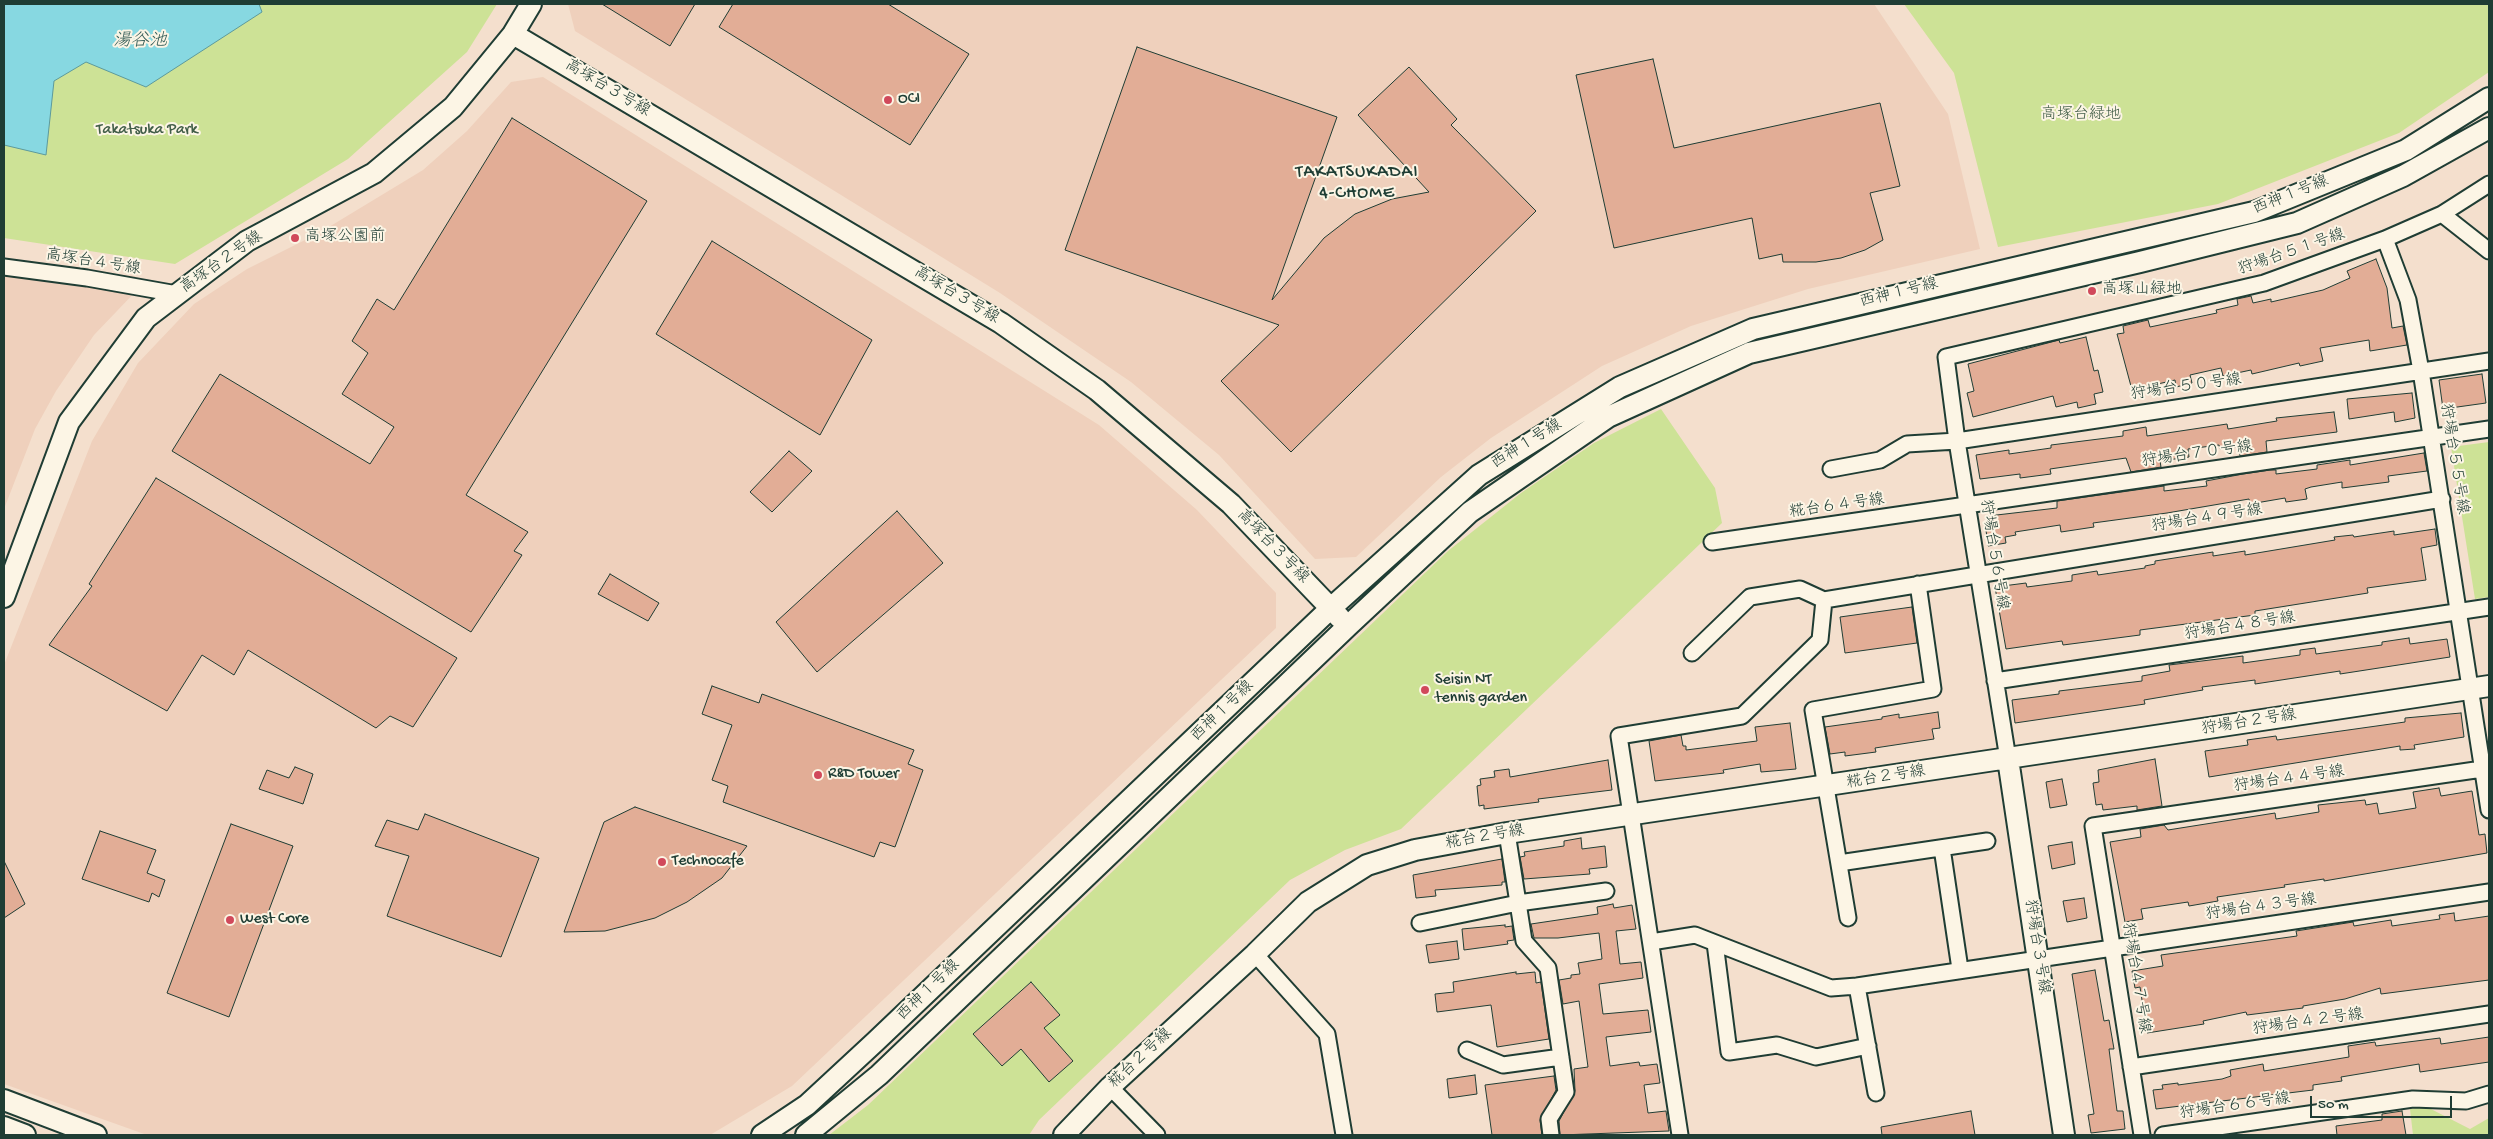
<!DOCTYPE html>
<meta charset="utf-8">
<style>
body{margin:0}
#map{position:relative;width:2493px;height:1139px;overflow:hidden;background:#f4dfcd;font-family:"Gochi Hand",sans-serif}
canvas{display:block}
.frame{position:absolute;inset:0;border:5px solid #1f3d34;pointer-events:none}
.scale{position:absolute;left:2310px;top:1096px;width:142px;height:22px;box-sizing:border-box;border:2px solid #1f3d34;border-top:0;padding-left:6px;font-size:15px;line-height:18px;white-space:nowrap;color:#1f3d34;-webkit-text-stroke:4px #fcf5e5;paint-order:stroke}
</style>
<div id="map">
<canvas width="2493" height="1139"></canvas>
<div class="frame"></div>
<div class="scale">50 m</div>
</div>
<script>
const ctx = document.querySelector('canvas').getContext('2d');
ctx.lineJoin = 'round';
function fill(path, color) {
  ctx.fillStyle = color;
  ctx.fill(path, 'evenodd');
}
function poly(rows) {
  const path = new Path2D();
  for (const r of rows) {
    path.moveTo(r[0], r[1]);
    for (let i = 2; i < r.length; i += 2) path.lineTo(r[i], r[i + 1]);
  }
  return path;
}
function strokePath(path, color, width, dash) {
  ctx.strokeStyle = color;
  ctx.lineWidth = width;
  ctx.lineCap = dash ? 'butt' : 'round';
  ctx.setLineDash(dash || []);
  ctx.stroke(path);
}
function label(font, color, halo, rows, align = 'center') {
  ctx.font = font + ' "Gochi Hand","Klee One",sans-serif';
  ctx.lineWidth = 4;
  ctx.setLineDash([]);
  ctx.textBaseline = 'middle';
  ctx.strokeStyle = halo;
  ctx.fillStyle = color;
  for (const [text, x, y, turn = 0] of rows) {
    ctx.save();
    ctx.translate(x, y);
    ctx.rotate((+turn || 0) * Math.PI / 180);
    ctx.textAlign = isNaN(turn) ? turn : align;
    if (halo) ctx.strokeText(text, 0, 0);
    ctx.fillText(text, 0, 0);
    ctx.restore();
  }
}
fill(poly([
 [568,4,1874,4,1948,114,1980,249,1808,289,1691,326,1602,366,1491,438,1441,477,1356,557,1315,559,1219,455,1131,382,1000,293,575,31],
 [543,77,1099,425,1197,510,1276,593,1276,628,792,1086,710,1135,147,1135,4,1084,4,665,92,441,138,363,194,304,247,269,319,233,423,170,467,131,511,82],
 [4,265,135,276,139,288,94,335,56,391,35,429,4,509]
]), '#efd0bc');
fill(poly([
 [4,4,497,4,467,52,348,159,175,264,4,238],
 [1904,4,2489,4,2489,72,2399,133,2218,204,1998,247,1954,73],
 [1661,409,1715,488,1722,523,1401,829,1345,850,1290,880,1039,1120,1029,1135,829,1135,868,1105,1448,551,1521,493,1594,443],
 [2489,442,2489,597,2475,599,2451,447],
 [2425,1106,2470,1129,2489,1118,2489,1135,2413,1135,2410,1109]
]), '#cde296');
const water = poly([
 [4,4,259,4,262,12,146,87,86,62,54,81,46,155,4,145,4,4]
]);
fill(water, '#87d8e1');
strokePath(water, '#5d9a9c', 1);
const building = poly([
 [602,4,695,4,670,46,602,4],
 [733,4,888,4,969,54,910,145,719,27,733,4],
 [1137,47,1337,117,1272,300,1324,238,1355,214,1392,199,1429,192,1358,115,1409,67,1457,119,1451,125,1536,211,1291,452,1221,381,1279,325,1065,250,1137,47],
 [1653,59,1674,148,1880,103,1900,186,1870,193,1883,240,1865,250,1841,258,1816,262,1783,262,1782,254,1759,259,1752,218,1614,248,1576,75,1653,59],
 [512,118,647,201,466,495,528,532,514,551,522,555,471,632,172,451,220,374,370,464,394,427,342,394,368,353,352,341,377,299,394,310,512,118],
 [712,241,872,340,820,435,656,334,712,241],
 [2376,259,2387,288,2392,328,2403,326,2407,345,2370,351,2369,340,2320,348,2323,361,2300,366,2299,363,2252,374,2251,370,2223,376,2221,368,2190,375,2192,383,2176,387,2175,380,2132,390,2117,334,2124,333,2123,326,2148,320,2150,327,2217,313,2216,310,2238,305,2237,299,2251,296,2253,303,2271,299,2271,302,2323,290,2350,278,2347,271,2376,259],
 [2086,337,2094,371,2098,370,2103,392,2094,394,2096,404,2078,408,2077,402,2056,407,2053,396,1973,417,1967,393,1974,391,1968,364,2059,340,2060,343,2086,337],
 [2482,374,2486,403,2443,409,2439,380,2482,374],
 [2412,393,2415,418,2395,422,2394,412,2349,419,2347,399,2412,393],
 [2334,412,2337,432,2266,441,2267,452,2240,456,2239,447,2220,449,2219,445,2188,449,2189,457,2160,461,2161,467,2131,472,2126,458,2050,469,2051,474,2020,478,2020,474,1980,479,1976,455,2009,450,2009,454,2051,448,2051,445,2123,436,2123,431,2146,427,2147,436,2227,424,2228,429,2277,421,2276,418,2334,412],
 [789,451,812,471,772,512,750,492,789,451],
 [2424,453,2427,471,2388,476,2389,482,2342,488,2342,482,2311,487,2305,489,2307,499,2286,502,2285,498,2250,504,2249,499,2167,513,2093,523,2094,527,2061,532,2060,525,2015,532,2016,535,2005,537,2006,543,1988,546,1986,530,1990,530,1988,516,2057,508,2057,501,2164,486,2164,491,2207,486,2206,481,2243,474,2270,470,2276,470,2276,474,2317,469,2317,465,2350,460,2350,465,2424,453],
 [156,478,457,658,413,727,390,716,376,728,248,650,234,675,202,655,167,711,49,645,92,586,89,584,156,478],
 [897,511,943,563,817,672,776,622,897,511],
 [2435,529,2437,545,2421,548,2426,580,2367,588,2368,593,2255,611,2255,615,2140,630,2140,635,2063,645,2062,641,2006,649,1995,587,2026,583,2027,587,2072,581,2072,575,2097,571,2098,575,2145,568,2145,566,2155,564,2155,561,2213,552,2213,556,2245,551,2245,555,2335,540,2334,537,2353,535,2354,537,2394,531,2394,535,2435,529],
 [610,574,659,603,648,621,598,594,610,574],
 [1912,607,1917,643,1845,653,1840,617,1912,607],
 [2409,638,2410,644,2447,639,2450,657,2340,674,2340,671,2255,684,2255,680,2202,687,2203,690,2144,700,2145,704,2015,723,2012,700,2059,694,2059,691,2142,681,2142,676,2170,671,2169,665,2243,656,2243,663,2300,655,2300,650,2315,648,2316,654,2382,645,2382,642,2409,638],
 [712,686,759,703,762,694,914,750,908,764,923,770,895,847,880,842,874,857,723,802,728,786,712,780,732,725,702,714,712,686],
 [1938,712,1940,728,1932,729,1934,739,1875,748,1876,752,1845,756,1845,752,1830,754,1825,727,1882,719,1882,717,1899,714,1899,718,1938,712],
 [2461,713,2464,737,2414,745,2415,749,2400,750,2400,746,2209,777,2205,751,2248,745,2247,740,2276,736,2277,740,2405,722,2405,718,2461,713],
 [1790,723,1796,769,1761,772,1760,764,1723,770,1724,773,1655,781,1649,741,1681,735,1683,746,1686,746,1686,750,1757,741,1755,727,1790,723],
 [2155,759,2162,806,2137,810,2137,806,2103,810,2102,804,2096,805,2093,783,2099,782,2098,770,2155,759],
 [1608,760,1612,790,1538,799,1539,802,1484,809,1484,805,1479,806,1477,786,1481,785,1480,779,1495,777,1494,771,1509,769,1510,777,1608,760],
 [295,767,313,774,303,804,259,789,267,770,289,778,295,767],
 [2062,779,2067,805,2050,808,2046,782,2062,779],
 [2439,788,2441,796,2472,791,2479,835,2485,834,2487,853,2324,881,2324,879,2284,885,2285,887,2217,897,2218,901,2189,906,2188,902,2141,909,2143,919,2125,922,2110,842,2141,837,2140,829,2164,825,2168,830,2275,813,2276,819,2319,812,2318,805,2365,800,2366,805,2377,803,2379,814,2416,808,2413,792,2439,788],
 [635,807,747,846,722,878,687,902,655,918,605,931,564,932,604,822,635,807],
 [425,814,539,858,501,957,387,916,409,856,375,846,387,820,418,830,425,814],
 [231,824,293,846,229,1017,167,993,231,824],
 [100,831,156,850,147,873,165,880,159,897,152,893,149,902,82,879,100,831],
 [1581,838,1582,849,1605,846,1607,867,1589,869,1590,874,1524,879,1520,857,1525,856,1524,852,1564,846,1564,841,1581,838],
 [2072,842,2075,864,2052,869,2048,846,2072,842],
 [1502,859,1505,882,1502,882,1502,885,1435,890,1436,896,1416,898,1413,875,1502,859],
 [4,861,25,904,4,918,4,861],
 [2084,898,2087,918,2067,922,2063,901,2084,898],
 [1613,904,1614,908,1632,905,1636,929,1616,931,1620,964,1641,962,1643,978,1599,984,1603,1014,1648,1010,1651,1032,1606,1037,1610,1066,1639,1062,1640,1066,1657,1064,1660,1083,1644,1085,1648,1113,1666,1111,1669,1131,1560,1135,1559,1121,1575,1091,1574,1069,1588,1067,1579,1001,1563,1004,1559,980,1571,978,1571,975,1580,974,1578,963,1602,959,1599,933,1558,938,1534,938,1531,924,1598,914,1597,907,1613,904],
 [2454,913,2455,921,2489,916,2489,980,2381,994,2380,988,2345,999,2303,1006,2303,1008,2247,1015,2246,1012,2203,1021,2204,1024,2147,1033,2140,987,2135,988,2132,971,2163,966,2161,955,2297,936,2296,931,2353,922,2354,926,2391,920,2392,926,2440,919,2439,915,2454,913],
 [1505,925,1505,927,1512,926,1514,940,1507,941,1508,944,1464,950,1462,929,1505,925],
 [1457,941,1459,959,1429,963,1426,945,1457,941],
 [2095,970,2104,1021,2109,1020,2114,1049,2109,1049,2117,1111,2123,1111,2125,1129,2091,1133,2088,1115,2094,1114,2072,974,2095,970],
 [1516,972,1516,974,1535,972,1536,983,1541,982,1549,1039,1497,1047,1491,1005,1437,1012,1435,994,1454,992,1453,982,1516,972],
 [1031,982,1060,1015,1044,1028,1073,1061,1049,1082,1021,1049,1002,1066,973,1034,1031,982],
 [2489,1037,2489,1062,2420,1072,2419,1064,2341,1077,2342,1081,2313,1085,2313,1090,2156,1109,2153,1090,2163,1089,2162,1085,2178,1083,2178,1085,2222,1079,2231,1076,2230,1070,2263,1064,2264,1071,2349,1057,2348,1046,2375,1042,2376,1046,2440,1038,2441,1044,2489,1037],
 [1475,1075,1477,1094,1449,1098,1447,1079,1475,1075],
 [1554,1076,1556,1090,1540,1120,1542,1135,1492,1135,1485,1085,1554,1076],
 [1971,1111,1975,1135,1882,1135,1881,1127,1971,1111],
 [2402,1111,2406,1135,2337,1135,2336,1126,2382,1120,2382,1114,2402,1111]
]);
fill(building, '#e2ad96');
strokePath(building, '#1f3d34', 1);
const street = poly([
 [2442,214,2489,251],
 [2385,239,2408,300,2421,371,2489,810],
 [4,267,87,278,177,294],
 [1831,469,1880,460,1907,444,1957,441,2489,361],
 [1712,542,2489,429],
 [1692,653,1750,597,1800,589,1824,600],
 [1995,681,2489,607],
 [2008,759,1957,441,1946,357,2264,283,2385,239,2442,214,2489,184],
 [1507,833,1524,941,1548,968,1566,1092,1549,1119,1551,1135],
 [1942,848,1960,969],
 [1839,863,1987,841],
 [1848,918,1813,710,1933,689,1918,584],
 [1420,923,1518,903,1606,891],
 [1651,942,1695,935,1831,988,1857,986,2489,892],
 [1715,943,1729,1052,1777,1045,1816,1057,1868,1046],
 [1255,954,1327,1034,1344,1135],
 [1857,986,1876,1093],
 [1467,1050,1503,1065,1561,1057],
 [2131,1067,2489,1014],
 [1110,1087,1157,1135],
 [1680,1135,1619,736,1742,716,1820,640,1824,600,2442,499],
 [2142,1135,2093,826,2489,768],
 [2163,1135,2413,1099,2466,1101,2489,1094]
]);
const secondary = poly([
 [513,34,1001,323,1097,390,1231,504,1340,618],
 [4,597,69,422,146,318,247,241,374,173,453,107,513,34,531,4],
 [2008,759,2064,1135],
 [4,1100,96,1135],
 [4,1127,25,1135],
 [762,1135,807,1105,875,1042,1331,608,1479,475,1620,387,1753,329,2254,212,2406,150,2489,98],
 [806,1135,879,1075,1348,626,1470,512,1608,417,1749,353,2140,262,2297,223,2403,176,2489,128],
 [1064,1135,1110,1087,1255,954,1308,902,1367,865,1415,850,1507,833,2489,686]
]);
strokePath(street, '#1f3d34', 19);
strokePath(secondary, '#1f3d34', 24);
strokePath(street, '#fcf5e5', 15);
strokePath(secondary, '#fcf5e5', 20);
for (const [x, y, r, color] of [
 [888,100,5,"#d1495b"],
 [295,238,5,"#d1495b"],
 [2092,291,5,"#d1495b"],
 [1425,690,5,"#d1495b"],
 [818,775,5,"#d1495b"],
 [662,862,5,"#d1495b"],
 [230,920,5,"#d1495b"]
]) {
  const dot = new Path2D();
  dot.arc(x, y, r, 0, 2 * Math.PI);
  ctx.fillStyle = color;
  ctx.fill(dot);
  strokePath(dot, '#fcf5e5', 2);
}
label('16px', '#1f3d34', '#fcf5e5', [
 ["高塚台３号線",607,89,31],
 ["西神１号線",2291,196,-22],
 ["狩場台５１号線",2292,253,-19],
 ["高塚台４号線",93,263,9],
 ["高塚台２号線",222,263,-35],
 ["西神１号線",1899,294,-14],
 ["高塚台３号線",956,296,31],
 ["狩場台５０号線",2186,388,-8],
 ["西神１号線",1527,445,-32],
 ["狩場台７０号線",2197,455,-8],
 ["狩場台５５号線",2453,459,81],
 ["糀台６４号線",1837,507,-8],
 ["狩場台４９号線",2207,519,-9],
 ["高塚台３号線",1272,547,46],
 ["狩場台５６号線",1993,555,81],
 ["狩場台４８号線",2240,627,-9],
 ["西神１号線",1223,712,-44],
 ["狩場台２号線",2249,723,-9],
 ["糀台２号線",1886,778,-9],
 ["狩場台４４号線",2289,780,-8],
 ["糀台２号線",1485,838,-10],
 ["狩場台４３号線",2261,908,-8],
 ["狩場台３号線",2036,947,81],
 ["狩場台４７号線",2135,978,81],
 ["西神１号線",929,991,-44],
 ["狩場台４２号線",2308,1023,-8],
 ["糀台２号線",1141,1059,-43],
 ["狩場台６６号線",2235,1107,-8]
]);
label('16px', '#1f3d34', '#fcf5e5', [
 ["OCI",898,100],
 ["高塚公園前",305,238],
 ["高塚山緑地",2102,291],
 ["Seisin NT",1435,681],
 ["tennis garden",1435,699],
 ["R&D Tower",828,775],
 ["Technocafe",672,862],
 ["West Core",240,920]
], 'left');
label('16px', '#425e48', '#fcf5e5', [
 ["高塚台緑地",2081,116],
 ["Takatsuka Park",147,131]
]);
label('italic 18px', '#345c57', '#fcf5e5', [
 ["湯谷池",140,42]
]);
ctx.letterSpacing = '1px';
label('18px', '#1f3d34', '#fcf5e5', [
 ["TAKATSUKADAI",1357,173],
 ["4-CHOME",1357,194]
]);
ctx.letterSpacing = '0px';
</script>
